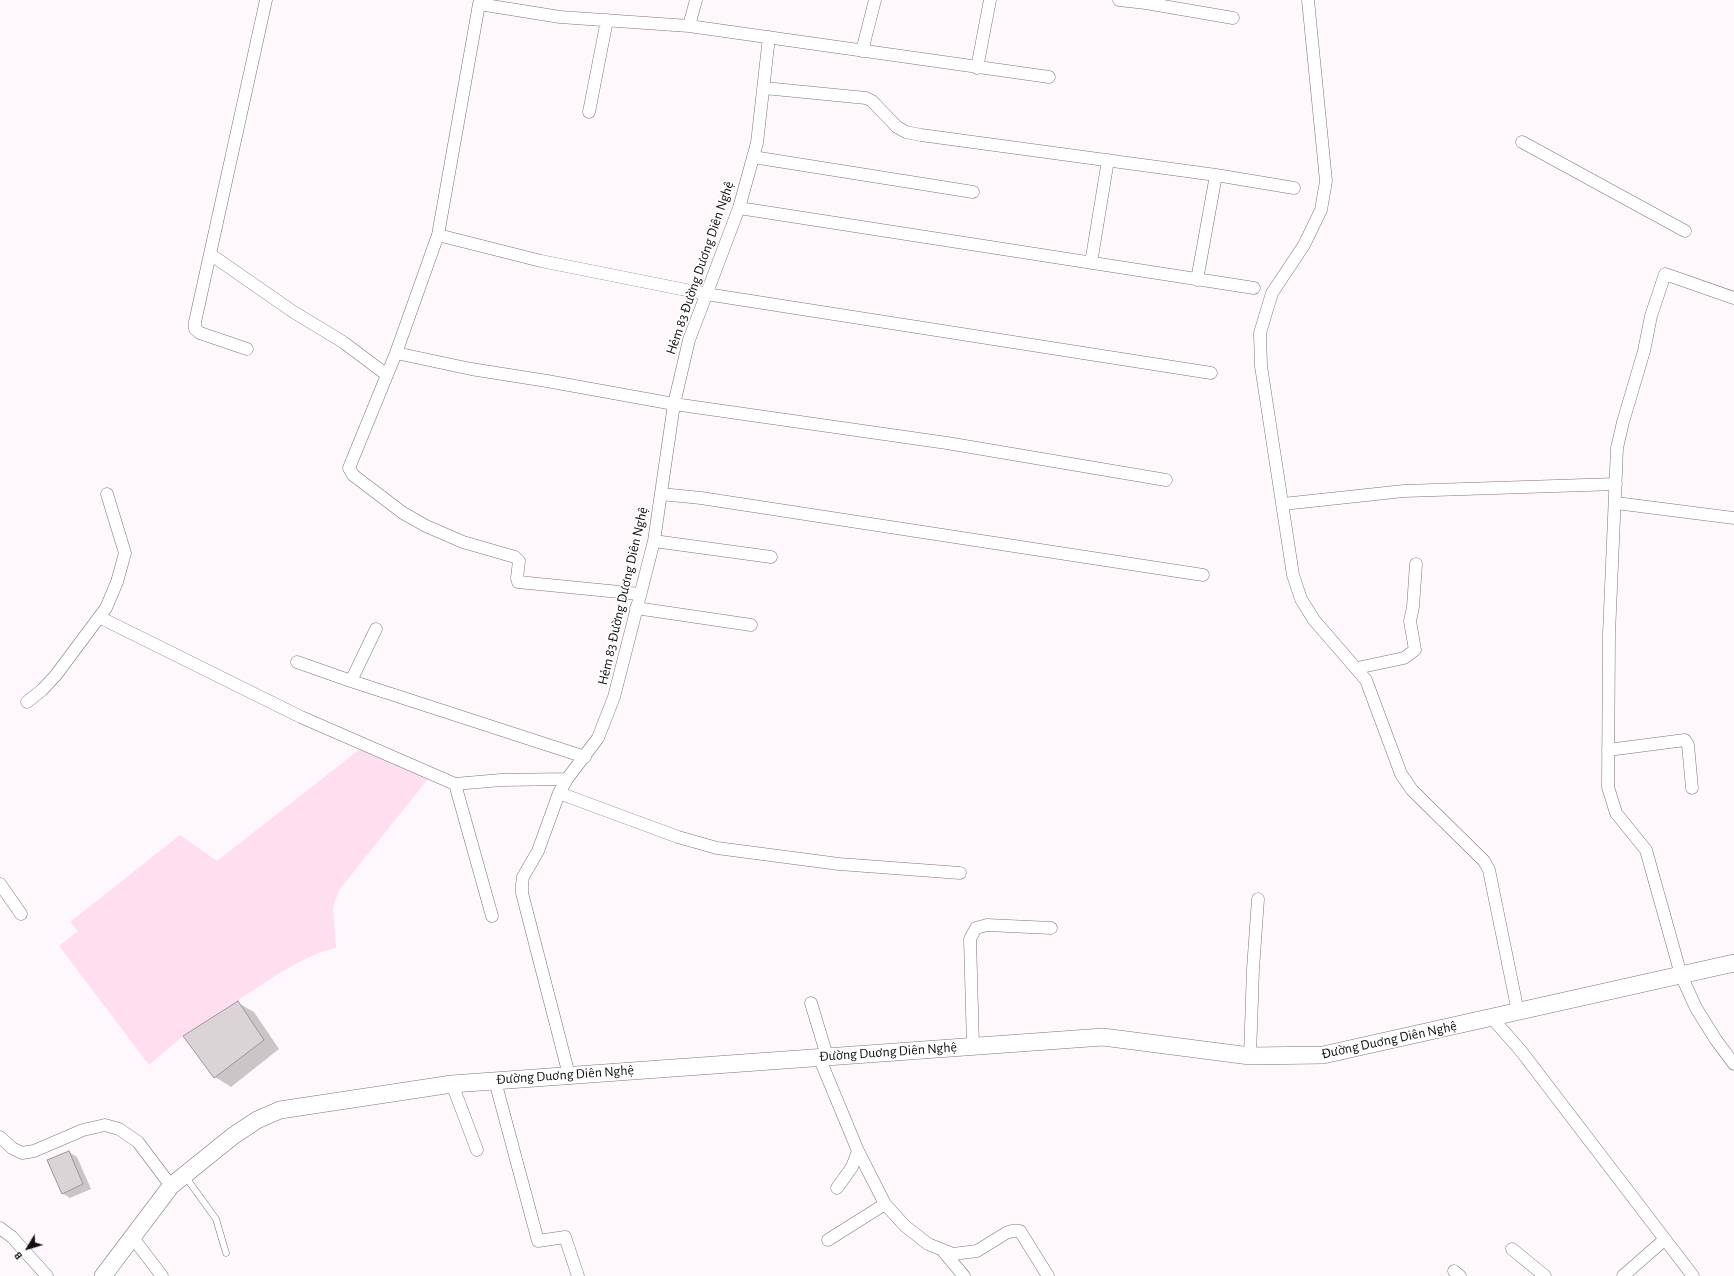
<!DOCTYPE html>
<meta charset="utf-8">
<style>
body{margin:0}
#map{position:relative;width:1734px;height:1276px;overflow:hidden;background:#fef7fb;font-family:"Alegreya Sans",sans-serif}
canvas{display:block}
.north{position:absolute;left:8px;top:1228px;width:40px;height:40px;-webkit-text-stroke:3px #fff;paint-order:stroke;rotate:232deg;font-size:11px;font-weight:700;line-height:16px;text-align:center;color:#110f10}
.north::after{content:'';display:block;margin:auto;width:14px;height:18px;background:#110f10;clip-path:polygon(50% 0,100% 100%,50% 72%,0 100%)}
</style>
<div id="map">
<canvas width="1734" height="1276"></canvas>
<div class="north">B</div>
</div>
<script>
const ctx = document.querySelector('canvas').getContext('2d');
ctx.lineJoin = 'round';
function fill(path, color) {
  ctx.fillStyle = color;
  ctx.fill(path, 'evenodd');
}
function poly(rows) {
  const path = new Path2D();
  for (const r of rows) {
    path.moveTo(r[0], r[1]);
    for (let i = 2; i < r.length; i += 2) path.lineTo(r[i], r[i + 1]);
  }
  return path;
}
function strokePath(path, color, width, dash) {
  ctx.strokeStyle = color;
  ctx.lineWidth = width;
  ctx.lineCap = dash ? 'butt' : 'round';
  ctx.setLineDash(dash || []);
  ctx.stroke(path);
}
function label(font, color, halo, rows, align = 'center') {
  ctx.font = font + ' "Alegreya Sans",sans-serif';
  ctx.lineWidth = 3.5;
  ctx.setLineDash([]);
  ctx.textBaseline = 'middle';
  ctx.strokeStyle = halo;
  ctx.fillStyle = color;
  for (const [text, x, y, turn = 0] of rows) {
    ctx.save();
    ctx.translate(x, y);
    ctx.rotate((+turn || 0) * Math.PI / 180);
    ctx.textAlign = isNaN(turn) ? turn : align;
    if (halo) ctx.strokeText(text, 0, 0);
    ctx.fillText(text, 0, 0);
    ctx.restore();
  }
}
fill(poly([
 [360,749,428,779,339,890,333,908,336,948,321,952,303,960,278,974,183,1036,149,1065,59,946,78,931,70,922,180,835,217,861]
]), '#ffdef0');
fill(poly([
 [238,1003,254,1012,279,1049,231,1087,215,1077,185,1037],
 [69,1152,77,1157,91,1189,70,1198,62,1193]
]), '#0003');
const building = poly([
 [238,1001,264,1040,214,1078,183,1036,238,1001],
 [69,1151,83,1184,62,1194,47,1160,69,1151]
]);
fill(building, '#dad4d7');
strokePath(building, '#9b9599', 1);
const lane = poly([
 [185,1176,216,1219,226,1253]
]);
const street = poly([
 [696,0,689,26,1049,77],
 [1119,0,1146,3,1233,18],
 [1308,0,1326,181,1321,210,1304,245,1272,293,1260,333,1261,366,1293,575,1301,599,1314,620,1366,680,1401,774,1412,790,1484,861,1489,870,1518,1012],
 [862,51,875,0],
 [977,68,990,0],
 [764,88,866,98,872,101,897,127,906,132,921,135,1216,175,1294,188],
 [589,112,607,20],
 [1522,142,1685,231],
 [753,157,973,192],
 [739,208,1254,288],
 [438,235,541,261,706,294,1211,373],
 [210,254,292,311,343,342,387,375],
 [1091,263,1108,160],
 [1197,280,1216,175],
 [1734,298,1665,274,1651,316,1644,351,1623,422,1617,448,1609,634,1608,787,1616,813,1646,850,1681,975,1696,1008,1716,1040,1734,1064],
 [247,349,200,333,195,329,195,322,266,0],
 [396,353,471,369,547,381,674,404,947,443,1166,480],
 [661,494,701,498,1203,575],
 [1616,503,1734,518],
 [1283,504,1404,491,1616,484],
 [654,541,771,557],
 [640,594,518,582,517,578,519,561,515,557,463,542,426,526,403,513,353,475,349,468,396,353,438,235,479,4,560,17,689,26],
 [636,608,751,625],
 [99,617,301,717,455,784,501,780,567,779],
 [297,662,351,681,585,757],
 [1357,668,1404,658,1415,650,1410,621,1413,607,1416,564],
 [351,681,376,629],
 [27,702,42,690,56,675,106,608,117,582,125,553,107,494],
 [1608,750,1685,740,1688,745,1692,788],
 [455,784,492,916],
 [559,793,678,837,717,848,839,864,960,873],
 [0,884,21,914],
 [811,1003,827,1056],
 [1492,1018,1521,1051,1693,1276],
 [973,1046,970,939,976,928,987,925,1051,928],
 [1250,1056,1253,969,1258,899],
 [819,1057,858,1151,885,1204,905,1226,928,1244,953,1254,977,1251,1006,1233,1012,1231,1020,1231,1048,1276],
 [569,1075,522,893,522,885,523,877,538,851,559,793,567,779,598,738,614,697,654,541,674,404,689,340,739,208,757,143,769,37],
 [495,1081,538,1241,565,1237,578,1276],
 [452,1084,477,1150],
 [0,1137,12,1148,22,1153,34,1151,83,1130,105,1125,119,1129,138,1142,171,1186],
 [837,1188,852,1167,858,1151],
 [0,1228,12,1237,47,1276],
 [133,1238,162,1276],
 [828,1240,885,1204],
 [1512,1249,1545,1276],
 [943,1251,964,1276],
 [1454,1271,1460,1276],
 [1623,1276,1664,1240]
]);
const secondary = poly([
 [103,1276,171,1186,233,1136,257,1120,280,1110,452,1084,1103,1037,1250,1056,1323,1055,1734,963]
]);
strokePath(lane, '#7b7679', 7);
strokePath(street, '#7b7679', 13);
strokePath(secondary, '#7b7679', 18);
strokePath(lane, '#fff', 6);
strokePath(street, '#fff', 12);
strokePath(secondary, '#fff', 17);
label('14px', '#110f10', '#fff', [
 ["Hẻm 83 Đường Dương Diên Nghệ",700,268,-71],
 ["Hẻm 83 Đường Dương Diên Nghệ",623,596,-77],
 ["Đường Duơng Diên Nghệ",1389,1040,-12],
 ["Đường Duơng Diên Nghệ",888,1052,-4],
 ["Đường Duơng Diên Nghệ",565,1075,-4]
]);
</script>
